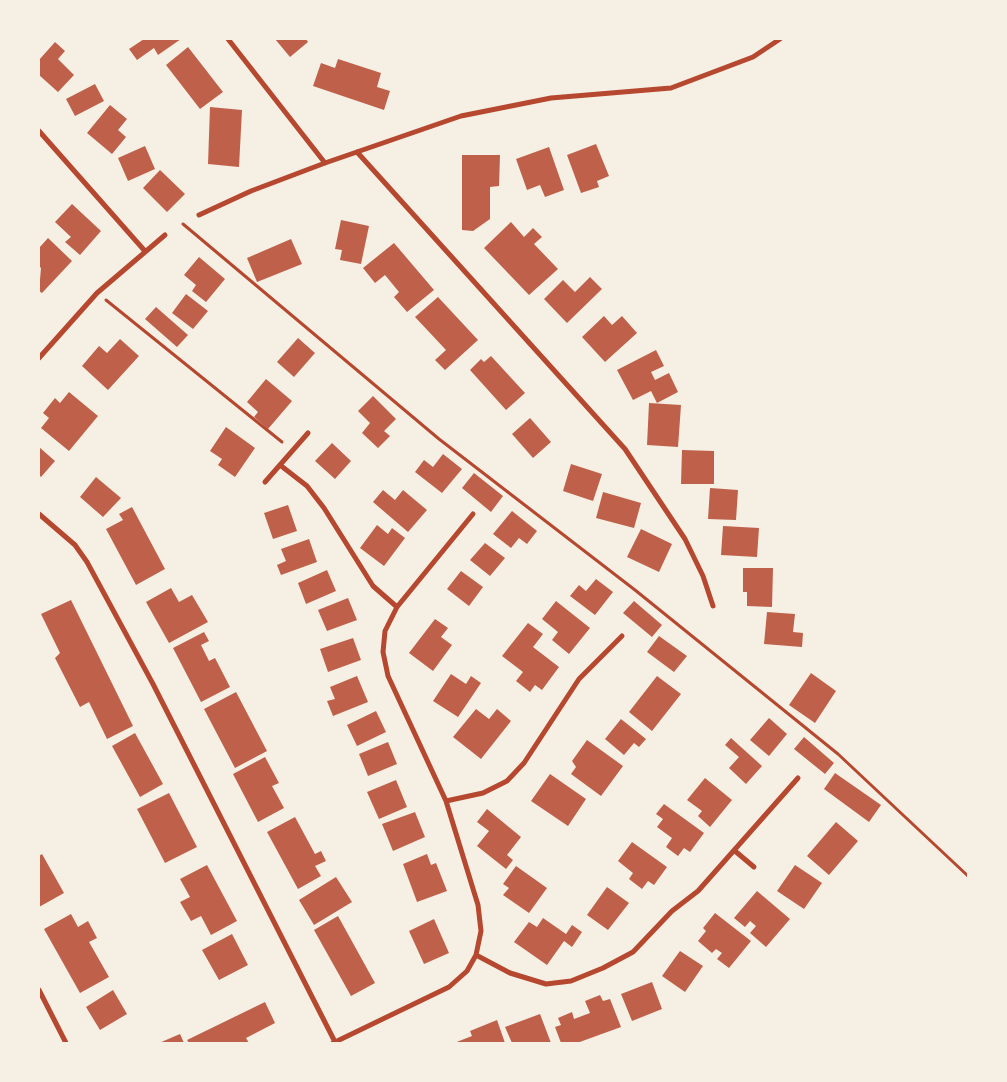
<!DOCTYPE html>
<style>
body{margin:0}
#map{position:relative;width:1007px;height:1082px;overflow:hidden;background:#f6efe4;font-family:Quicksand,sans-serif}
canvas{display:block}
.frame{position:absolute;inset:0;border:40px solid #f6efe4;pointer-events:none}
</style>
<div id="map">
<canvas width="1007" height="1082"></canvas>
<div class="frame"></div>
</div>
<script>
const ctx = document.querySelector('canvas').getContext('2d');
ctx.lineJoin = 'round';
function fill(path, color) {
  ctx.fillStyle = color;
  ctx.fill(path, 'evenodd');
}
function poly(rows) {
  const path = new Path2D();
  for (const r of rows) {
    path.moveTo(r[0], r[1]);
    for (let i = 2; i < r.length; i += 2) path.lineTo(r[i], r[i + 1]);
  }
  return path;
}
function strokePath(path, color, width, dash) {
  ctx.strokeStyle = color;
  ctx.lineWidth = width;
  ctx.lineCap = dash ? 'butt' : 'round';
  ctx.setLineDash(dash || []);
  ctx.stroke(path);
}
fill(poly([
 [144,39,181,39,158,55,154,48,137,60,129,49],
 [275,39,306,39,308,42,290,57],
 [55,42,65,51,58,59,74,75,58,92,39,75,39,60],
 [188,47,223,92,200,109,166,65],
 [338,59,381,73,377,87,390,91,384,110,313,86,321,63,335,68],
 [95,84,104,101,75,116,66,99],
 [110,105,127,119,118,130,126,137,112,154,87,133],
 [210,107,242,110,239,167,208,164],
 [596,144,609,176,597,181,599,187,581,193,567,155],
 [145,146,155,169,128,181,118,158],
 [549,147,564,190,545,197,540,185,527,190,516,159],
 [462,155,500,155,499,186,490,187,490,219,473,231,462,230],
 [160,170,185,194,167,212,143,188],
 [72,204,101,231,80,255,65,242,71,237,55,222],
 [341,220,369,226,361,264,340,260,342,250,335,249],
 [511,222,524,237,533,228,542,237,534,244,558,269,529,295,484,248],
 [48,238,72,261,42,293,39,291,41,268,39,266,39,248],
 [291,239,302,264,257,282,247,258],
 [394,243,434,290,407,312,394,297,399,292,385,275,375,283,363,268],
 [199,257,225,279,206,302,192,291,196,285,184,275],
 [590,277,602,289,567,323,544,299,563,280,575,292],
 [186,294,208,311,193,329,172,313],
 [438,297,478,340,445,370,435,360,446,350,415,317],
 [156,307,188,335,177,347,145,319],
 [604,316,612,325,622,316,637,333,605,362,582,337],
 [298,338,315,353,294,377,277,362],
 [120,339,139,356,108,390,82,366,99,346,107,353],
 [656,350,664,366,651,372,655,380,669,373,678,392,657,403,651,391,633,400,617,370],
 [491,356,525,393,506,410,470,370,481,359,484,362],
 [266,379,292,401,268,429,254,417,258,412,247,402],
 [69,392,98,416,69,451,41,428,49,418,43,413,55,398,60,403],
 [373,396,396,419,384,431,390,436,378,448,362,433,370,423,358,411],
 [649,403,681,405,678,447,647,445],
 [530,418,551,442,533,458,512,434],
 [226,427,255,448,235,477,218,465,222,459,210,451],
 [332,443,351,461,335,479,315,461],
 [39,447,55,461,41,477,39,475],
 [682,450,714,451,714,484,681,484],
 [443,454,462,469,442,493,415,472,424,460,433,467],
 [571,464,602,474,593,501,563,491],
 [474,473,503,496,491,512,462,488],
 [96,477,121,498,103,517,80,497],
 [710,488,738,490,736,520,708,519],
 [383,490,395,500,403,490,427,510,408,532,373,502],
 [603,492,641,503,634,528,596,518],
 [288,505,297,531,273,539,264,513],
 [132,507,165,569,136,585,106,529,123,520,119,514],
 [512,511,537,531,527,544,519,538,511,548,493,534],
 [377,525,388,534,392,528,405,538,384,566,360,548],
 [723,526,759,528,757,557,721,555],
 [641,529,672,544,659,572,627,557],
 [309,539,317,562,281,575,277,565,286,561,281,549],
 [485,543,505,558,490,576,470,560],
 [743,568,773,568,772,607,747,606,747,592,743,592],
 [327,570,336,591,306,604,298,583],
 [461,571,483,587,469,606,447,589],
 [596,579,613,592,595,615,570,596,579,585,586,591],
 [171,588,179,602,192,595,208,622,169,643,146,602],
 [348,598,357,620,327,631,318,610],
 [71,600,133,726,107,739,89,702,80,707,55,658,60,653,41,614],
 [556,601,590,628,569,654,552,640,558,632,542,619],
 [634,601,662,625,652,637,623,613],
 [767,612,795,614,793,632,803,633,802,647,764,644],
 [435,619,448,628,441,637,452,645,433,671,409,653],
 [528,623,543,634,533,647,559,667,542,690,535,685,530,692,516,681,523,672,502,656],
 [204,632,209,641,201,645,209,661,215,658,230,687,201,702,173,648],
 [659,636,687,656,674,672,647,652],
 [353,638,361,660,328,672,320,649],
 [811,673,836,691,815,723,789,705],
 [451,674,466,684,471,676,481,683,458,717,433,701],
 [357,676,368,702,333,716,327,701,335,699,330,687],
 [657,676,681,694,652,731,629,712],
 [236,692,267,751,235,768,204,709],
 [476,709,489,719,497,709,511,721,481,759,453,737],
 [376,711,386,732,357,746,347,725],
 [769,718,787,734,769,756,750,740],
 [621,719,646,739,639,747,634,743,624,755,605,739],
 [135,733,163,784,140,797,112,746],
 [804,737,834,763,825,774,794,749],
 [731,738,762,766,746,784,729,768,739,757,725,745],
 [587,740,623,766,601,796,571,774,576,767,572,761],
 [388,742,397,764,368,776,359,754],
 [265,757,279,783,272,786,284,808,258,822,233,774],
 [835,773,881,805,869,822,824,789],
 [550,774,586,799,568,826,531,801],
 [705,778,732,800,710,827,698,816,702,811,687,800],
 [396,780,407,807,379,819,367,792],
 [169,793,197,847,165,863,137,809],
 [664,804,704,833,690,852,684,848,678,856,666,847,672,838,657,827,663,819,656,814],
 [487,809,521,837,507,855,513,860,506,869,477,846,489,831,477,822],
 [415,812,425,837,393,851,382,824],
 [295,817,315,854,321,851,326,861,315,866,321,876,298,889,267,832],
 [836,822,858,841,829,875,807,856],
 [632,842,667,867,654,885,648,881,642,889,629,879,633,873,618,861],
 [42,854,64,893,39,907,39,856],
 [427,854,431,865,436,863,447,891,417,902,403,864],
 [207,865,237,921,211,935,201,916,191,921,180,902,190,897,180,879],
 [795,865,822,883,804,909,777,891],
 [516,866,547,888,529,913,503,895,509,888,503,884],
 [336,877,352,902,314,925,299,900],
 [607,887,629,903,608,930,587,915],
 [757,891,790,919,766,947,750,933,756,926,750,921,745,927,734,918],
 [715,913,751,941,729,968,717,959,722,953,716,949,712,953,698,941,706,931,703,928],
 [71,914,78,927,88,921,97,938,89,942,109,977,80,993,44,929],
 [338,916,375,983,351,996,314,930],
 [543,918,566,934,572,925,582,932,572,947,564,941,547,965,514,942,529,922,537,927],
 [434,919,449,953,424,964,409,931],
 [232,934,248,965,219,980,202,950],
 [680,951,703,966,685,992,662,976],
 [652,982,662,1009,632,1021,621,994],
 [113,990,127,1014,100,1030,86,1007],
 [600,995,603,1001,610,999,621,1027,577,1043,561,1043,555,1027,561,1025,558,1018,572,1012,574,1019,590,1013,585,1001],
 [265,1002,275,1023,246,1038,249,1043,189,1043,187,1040],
 [540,1014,551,1043,512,1043,505,1027],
 [497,1020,505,1043,454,1043,472,1036,470,1031],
 [180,1034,184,1043,159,1043]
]), '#bf614a');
strokePath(poly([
 [183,224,439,439,635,590,838,754,968,876],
 [106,300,282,442]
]), '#b5482f', 3);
strokePath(poly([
 [228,39,325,163],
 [39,131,144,250],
 [357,152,625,449,685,539,703,576,713,606],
 [199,215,251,191,325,163,461,116,551,98,671,88,753,57,780,39],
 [39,358,97,293,165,235],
 [280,465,307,486,324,508,373,586,397,607],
 [265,482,308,433],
 [39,514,75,545,87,562,153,684,335,1042],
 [446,801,483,793,507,781,524,763,579,679,622,636],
 [735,851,754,867],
 [476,955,510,973,546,984,571,981,603,968,633,952,672,911,698,891,798,778],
 [39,990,66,1043],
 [333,1043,449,987,467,971,476,955,481,931,478,905,446,801,388,676,383,652,385,631,397,607,473,514]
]), '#b5482f', 5);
</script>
